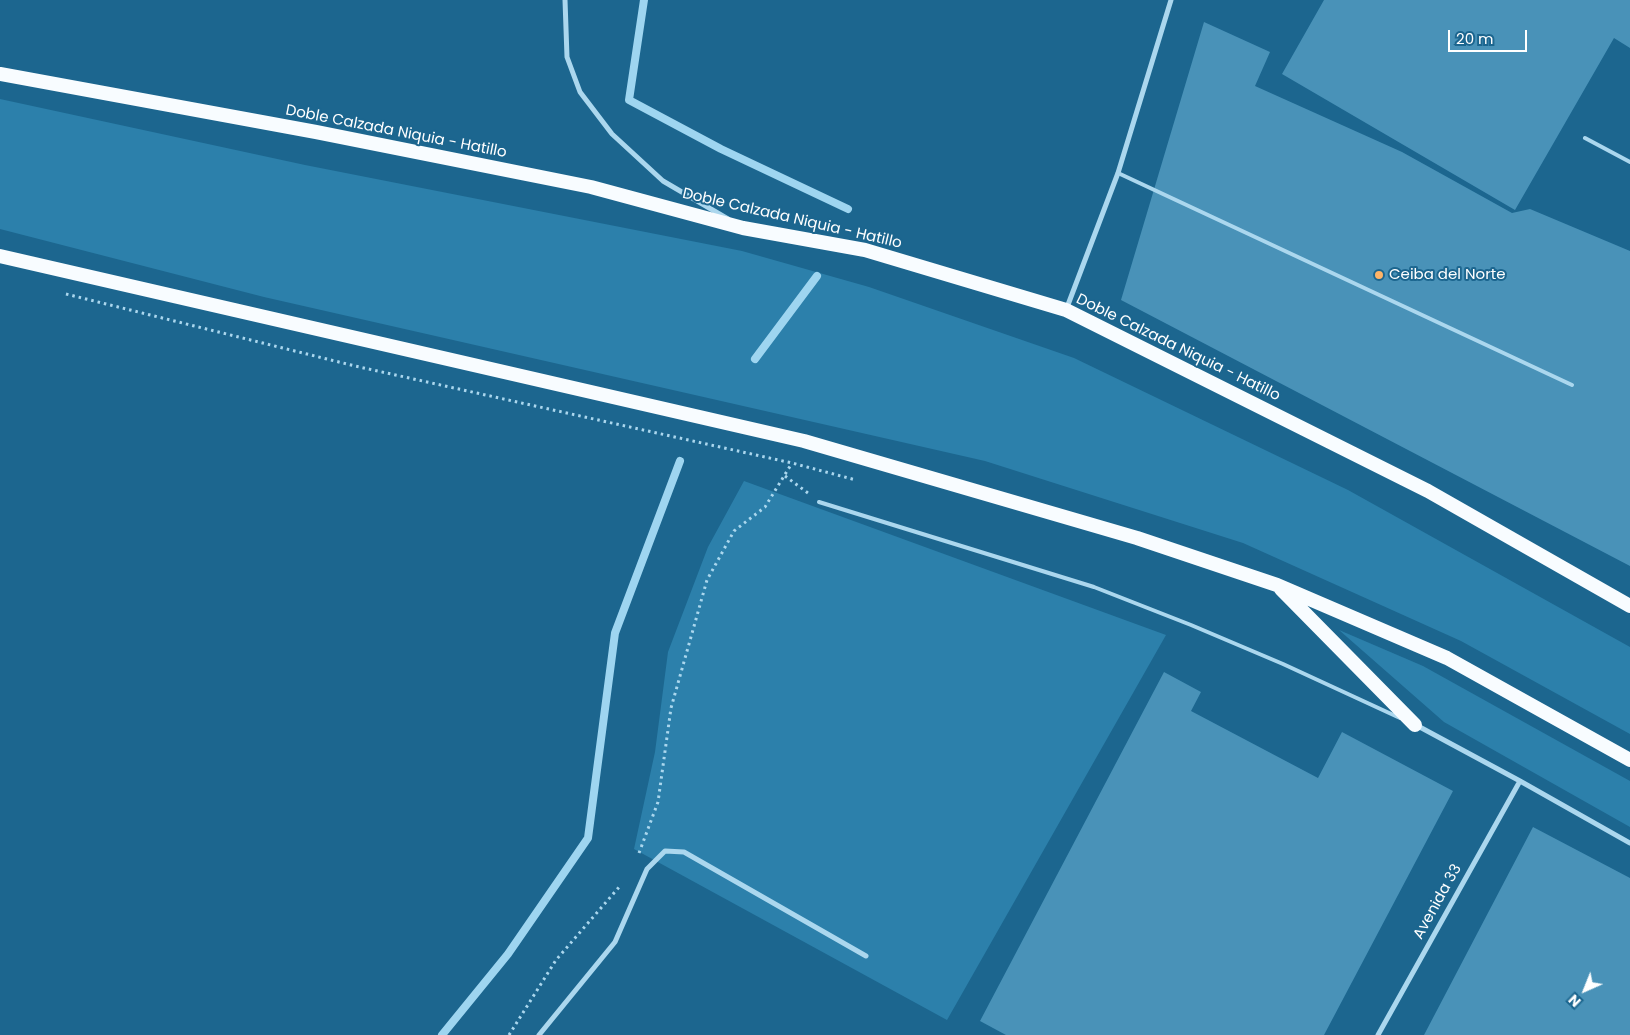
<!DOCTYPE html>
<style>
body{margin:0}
#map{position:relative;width:1630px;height:1035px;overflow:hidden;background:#1c668f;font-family:Poppins,sans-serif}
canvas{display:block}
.north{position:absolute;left:1560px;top:965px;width:50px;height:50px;-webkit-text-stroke:4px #1c668f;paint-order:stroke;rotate:224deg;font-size:14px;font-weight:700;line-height:20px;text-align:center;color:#fff}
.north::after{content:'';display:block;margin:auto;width:18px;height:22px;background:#fff;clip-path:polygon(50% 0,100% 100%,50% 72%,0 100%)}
.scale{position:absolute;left:1448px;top:30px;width:79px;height:22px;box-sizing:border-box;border:2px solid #fff;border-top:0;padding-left:6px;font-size:15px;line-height:18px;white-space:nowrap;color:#fff;-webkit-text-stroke:4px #1c668f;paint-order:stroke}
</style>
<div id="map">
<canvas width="1630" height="1035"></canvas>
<div class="north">N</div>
<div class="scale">20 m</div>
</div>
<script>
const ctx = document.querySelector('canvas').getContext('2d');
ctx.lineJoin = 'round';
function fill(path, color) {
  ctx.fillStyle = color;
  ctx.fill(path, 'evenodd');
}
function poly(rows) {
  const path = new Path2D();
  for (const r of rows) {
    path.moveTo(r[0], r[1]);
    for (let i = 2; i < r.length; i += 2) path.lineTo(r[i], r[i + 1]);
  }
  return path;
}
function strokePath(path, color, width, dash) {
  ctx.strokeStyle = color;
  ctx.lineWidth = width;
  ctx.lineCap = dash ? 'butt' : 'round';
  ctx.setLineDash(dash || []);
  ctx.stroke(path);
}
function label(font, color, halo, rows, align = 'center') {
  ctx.font = font + ' Poppins,sans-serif';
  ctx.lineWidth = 4;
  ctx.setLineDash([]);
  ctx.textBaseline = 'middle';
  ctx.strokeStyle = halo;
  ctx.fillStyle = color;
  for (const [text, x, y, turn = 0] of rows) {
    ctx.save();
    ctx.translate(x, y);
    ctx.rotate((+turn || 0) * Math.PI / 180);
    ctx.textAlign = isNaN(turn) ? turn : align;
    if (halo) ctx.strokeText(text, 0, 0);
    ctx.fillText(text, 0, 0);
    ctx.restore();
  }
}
fill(poly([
 [0,99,305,165,742,251,869,287,1074,358,1348,490,1630,647,1630,734,1461,641,1243,543,985,461,264,297,0,229],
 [744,481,1166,635,947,1020,634,849,655,752,668,652,708,547],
 [1339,630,1423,666,1630,781,1630,827,1444,722]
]), '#2c80ab');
strokePath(poly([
 [644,0,629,100,721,149,848,209],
 [755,359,817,276],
 [442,1035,508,954,588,838,615,633,680,461]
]), '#9ed5f0', 8);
fill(poly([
 [1324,0,1630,0,1630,48,1614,38,1515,210,1282,74],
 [1204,22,1270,52,1255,86,1402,152,1512,213,1530,209,1630,251,1630,566,1121,300],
 [1164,672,1201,692,1191,711,1318,778,1342,732,1453,791,1324,1035,1006,1035,980,1021],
 [1533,827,1630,878,1630,1035,1424,1035]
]), '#4992b8');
strokePath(poly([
 [66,294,355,366,792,463,856,480],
 [785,476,808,493],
 [639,853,658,802,671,708,707,580,734,531,765,507,792,463],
 [509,1035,556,960,620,886]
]), '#abd7ee', 3, [2.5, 4]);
strokePath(poly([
 [1585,138,1630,162],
 [1118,173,1572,385],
 [819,502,1094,587,1191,625,1283,664,1400,718]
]), '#abd7ee', 4);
strokePath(poly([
 [565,0,567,57,580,92,612,134,663,181,728,219],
 [1066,310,1118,173,1171,0],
 [1416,725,1520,781,1630,843],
 [539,1035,615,942,647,869,665,851,684,852,866,956],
 [1378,1035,1520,781]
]), '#abd7ee', 5);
strokePath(poly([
 [0,74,316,132,591,187,743,228,865,250,1066,310,1428,491,1630,606],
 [0,256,804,441,1137,538,1277,585,1447,658,1630,760],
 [1281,589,1415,725]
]), '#f8fcff', 14);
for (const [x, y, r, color] of [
 [1379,275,5,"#feb468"]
]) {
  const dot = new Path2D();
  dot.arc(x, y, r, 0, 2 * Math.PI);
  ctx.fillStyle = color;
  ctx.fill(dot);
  strokePath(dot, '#1c668f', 2);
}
label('15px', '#fff', '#1c668f', [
 ["Doble Calzada Niquia - Hatillo",396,132,11],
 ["Doble Calzada Niquia - Hatillo",792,219,13],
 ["Doble Calzada Niquia - Hatillo",1178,348,26],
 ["Avenida 33",1438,902,-61]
]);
label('15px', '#fff', '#1c668f', [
 ["Ceiba del Norte",1389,275]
], 'left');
</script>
